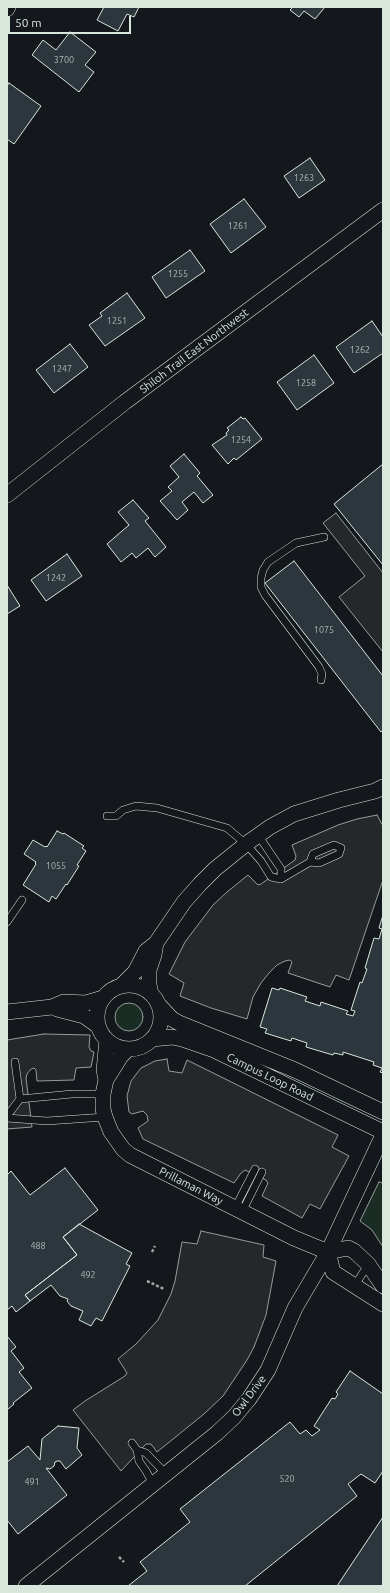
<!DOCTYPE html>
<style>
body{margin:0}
#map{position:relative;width:390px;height:1593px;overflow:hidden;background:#14181c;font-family:Ubuntu,sans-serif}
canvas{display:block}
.frame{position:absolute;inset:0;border:8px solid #d8e6dc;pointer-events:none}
.scale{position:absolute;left:8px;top:16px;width:123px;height:18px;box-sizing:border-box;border:2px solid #d8e6dc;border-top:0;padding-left:5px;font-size:12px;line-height:14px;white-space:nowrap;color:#d8e6dc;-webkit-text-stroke:3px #14181c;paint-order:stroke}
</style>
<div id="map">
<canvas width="390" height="1593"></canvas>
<div class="frame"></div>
<div class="scale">50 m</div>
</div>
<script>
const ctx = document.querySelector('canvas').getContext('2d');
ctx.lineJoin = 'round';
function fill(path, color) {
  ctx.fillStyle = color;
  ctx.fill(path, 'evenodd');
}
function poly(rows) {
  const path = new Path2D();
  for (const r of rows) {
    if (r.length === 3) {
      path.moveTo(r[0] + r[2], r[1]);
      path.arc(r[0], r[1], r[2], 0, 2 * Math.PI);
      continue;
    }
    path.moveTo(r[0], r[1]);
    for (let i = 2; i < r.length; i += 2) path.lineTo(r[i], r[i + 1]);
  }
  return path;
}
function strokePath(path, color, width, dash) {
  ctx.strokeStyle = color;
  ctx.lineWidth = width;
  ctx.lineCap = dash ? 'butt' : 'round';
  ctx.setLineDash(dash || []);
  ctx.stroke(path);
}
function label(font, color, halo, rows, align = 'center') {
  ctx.font = font + ' Ubuntu,sans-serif';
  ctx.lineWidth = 3;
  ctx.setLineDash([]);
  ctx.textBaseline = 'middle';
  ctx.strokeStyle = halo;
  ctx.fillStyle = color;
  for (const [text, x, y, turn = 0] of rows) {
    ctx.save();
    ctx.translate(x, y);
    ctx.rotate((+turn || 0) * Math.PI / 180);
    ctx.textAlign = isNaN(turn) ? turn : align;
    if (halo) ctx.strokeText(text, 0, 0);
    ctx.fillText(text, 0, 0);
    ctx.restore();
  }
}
const green = poly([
 [129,1017,14],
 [379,1182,383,1183,383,1247,372,1230,360,1221,379,1182]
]);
fill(green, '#1a2d24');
strokePath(green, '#939e99', 1);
const parking = poly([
 [336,513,383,573,383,652,339,597,365,576,323,523,336,513],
 [377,815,383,826,383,880,349,980,336,975,330,987,288,973,292,962,290,960,285,961,277,965,269,973,261,983,253,997,247,1019,211,1008,180,996,184,983,169,974,185,942,213,905,227,892,248,875,258,885,261,884,295,860,296,856,292,845,338,825,357,819,377,815],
 [44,1034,90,1035,89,1047,91,1051,94,1052,91,1067,76,1068,74,1080,37,1081,36,1070,34,1068,31,1069,27,1074,26,1078,32,1127,7,1129,7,1040,44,1034],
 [167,1059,169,1071,182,1073,187,1060,338,1135,332,1147,349,1156,320,1209,310,1204,302,1218,262,1196,268,1183,266,1180,245,1170,241,1173,234,1183,143,1139,138,1128,148,1121,147,1115,143,1111,132,1114,129,1112,127,1096,131,1081,141,1068,155,1061,167,1059],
 [201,1231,264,1245,263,1257,276,1261,266,1315,254,1347,247,1360,223,1396,204,1414,157,1452,151,1444,146,1444,121,1471,73,1410,85,1401,125,1376,127,1373,118,1359,136,1344,158,1320,171,1294,175,1281,182,1242,197,1244,201,1231]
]);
fill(parking, '#24282b');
strokePath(parking, '#939e99', 1);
const building = poly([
 [104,7,139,7,134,17,127,14,118,31,97,20,104,7],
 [293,7,325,7,315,19,304,11,299,17,290,10,293,7],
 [70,32,96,52,85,65,94,72,79,92,32,55,43,40,56,50,70,32],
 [9,83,41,106,14,144,7,139,7,86,9,83],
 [310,158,325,180,299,198,284,176,310,158],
 [244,199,266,227,231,253,210,224,244,199],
 [190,250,205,271,166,298,152,277,190,250],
 [127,293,145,318,105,346,89,325,102,316,100,313,127,293],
 [372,321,383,337,383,353,354,373,336,347,372,321],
 [70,344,88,367,54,393,36,370,70,344],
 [314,355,334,383,297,410,277,382,314,355],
 [241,417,243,419,245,418,262,439,236,460,234,458,228,464,212,445,227,435,226,433,229,430,227,428,241,417],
 [184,454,200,473,197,476,213,495,203,503,194,492,182,502,188,510,177,520,160,501,172,491,168,487,179,477,170,466,184,454],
 [383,464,383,565,334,504,383,464],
 [133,500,149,518,145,521,166,547,155,557,148,548,136,558,132,553,121,562,107,544,129,525,118,512,133,500],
 [67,554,82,576,46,601,31,580,67,554],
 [294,561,383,676,383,730,381,732,265,583,294,561],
 [7,585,20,606,7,614,7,585],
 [57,831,63,834,64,833,84,846,82,848,86,851,77,865,79,866,67,885,66,884,56,899,52,896,49,902,23,885,36,864,35,863,36,862,24,854,33,840,45,847,46,846,47,847,57,831],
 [383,915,383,1073,380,1072,382,1068,373,1065,374,1062,343,1052,343,1055,334,1053,333,1055,306,1047,307,1043,292,1038,291,1041,265,1033,267,1029,260,1027,272,988,279,990,280,988,307,997,305,1001,320,1006,321,1002,348,1011,346,1014,353,1016,355,1011,351,1010,360,982,362,983,367,969,365,968,374,938,379,939,382,929,379,928,383,915],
 [65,1168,98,1210,63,1237,77,1255,25,1295,30,1301,16,1312,12,1306,7,1310,7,1175,11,1171,30,1195,65,1168],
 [79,1224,132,1253,126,1264,130,1266,102,1321,96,1318,91,1326,79,1320,83,1311,71,1306,67,1301,68,1299,60,1296,51,1285,30,1301,25,1295,77,1255,63,1237,79,1224],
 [7,1336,16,1347,11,1351,24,1368,19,1372,32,1388,13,1403,14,1404,7,1410,7,1336],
 [350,1371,383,1394,383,1471,375,1483,361,1474,348,1484,357,1496,245,1586,128,1586,147,1571,140,1562,190,1522,180,1509,290,1422,300,1434,306,1430,312,1436,320,1430,314,1426,332,1398,335,1399,338,1394,336,1392,350,1371],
 [58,1426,79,1428,77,1448,82,1455,66,1469,60,1461,57,1461,55,1462,54,1466,50,1469,46,1468,67,1495,18,1534,7,1520,7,1462,28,1446,40,1460,42,1439,58,1426],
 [383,1517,383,1586,337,1586,383,1517]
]);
fill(building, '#2c363c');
strokePath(building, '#d8e6dc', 1);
const lane = poly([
 [321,680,322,674,319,667,265,595,261,587,261,578,263,570,268,562,296,543,324,537],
 [107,816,116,816,123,810,136,806,157,808,227,828,246,844,261,861,271,877,281,879,310,862,319,863,339,854,341,848,334,845,313,854,310,862],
 [258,835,281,869,281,879],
 [7,922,22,900],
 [15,1062,20,1099,72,1094,103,1094],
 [7,1116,20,1099],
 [7,1118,47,1121,105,1117],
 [235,1208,255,1169],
 [242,1212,262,1172],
 [355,1285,368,1265],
 [132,1443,137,1450],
 [153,1484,146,1471,139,1461,137,1450,146,1453,166,1474]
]);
const street = poly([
 [7,9,8,7],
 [7,495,125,402,383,210],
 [129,1017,32],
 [121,986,135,972,146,951,156,943,184,902,200,884,215,869,246,844,270,827,294,814,339,800,375,791,383,787],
 [151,994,149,985,149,970,154,955,156,943],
 [158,1004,172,1019,179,1023,295,1070,383,1112],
 [57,1009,84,1016,98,1026],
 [7,1012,52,1007,64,1002,86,1003,103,998],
 [152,1039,172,1037,182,1039,214,1050,383,1132],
 [128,1049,121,1056,106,1080,103,1094,103,1109,105,1117,111,1132,123,1149,130,1155,294,1238,328,1252],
 [106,1080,104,1070,107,1040],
 [328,1252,333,1272,383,1304],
 [328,1252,348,1248,354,1251,368,1264,383,1286],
 [26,1586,217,1433,234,1417,249,1399,268,1370,295,1308,328,1252,383,1135]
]);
strokePath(lane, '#d8e6dc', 8);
strokePath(street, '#d8e6dc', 16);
strokePath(poly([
 [152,1252,155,1246],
 [147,1281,164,1289],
 [119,1557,124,1562]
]), '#9da8a2', 2.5, [3, 2]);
strokePath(lane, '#14181c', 7);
strokePath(street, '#14181c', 15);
label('9px', '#adbab4', null, [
 ["3700",64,60],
 ["1263",304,178],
 ["1261",238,226],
 ["1255",178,274],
 ["1251",117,321],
 ["1262",360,350],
 ["1247",62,369],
 ["1258",306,383],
 ["1254",241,440],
 ["1242",56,578],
 ["1075",324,630],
 ["1055",56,866],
 ["488",38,1246],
 ["492",88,1275],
 ["520",287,1479],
 ["491",32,1482]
]);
label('11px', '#d8e6dc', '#14181c', [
 ["Shiloh Trail East Northwest",194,351,-37],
 ["Campus Loop Road",270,1077,26],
 ["Prillaman Way",191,1186,27],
 ["Owl Drive",249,1396,-53]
]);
</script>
